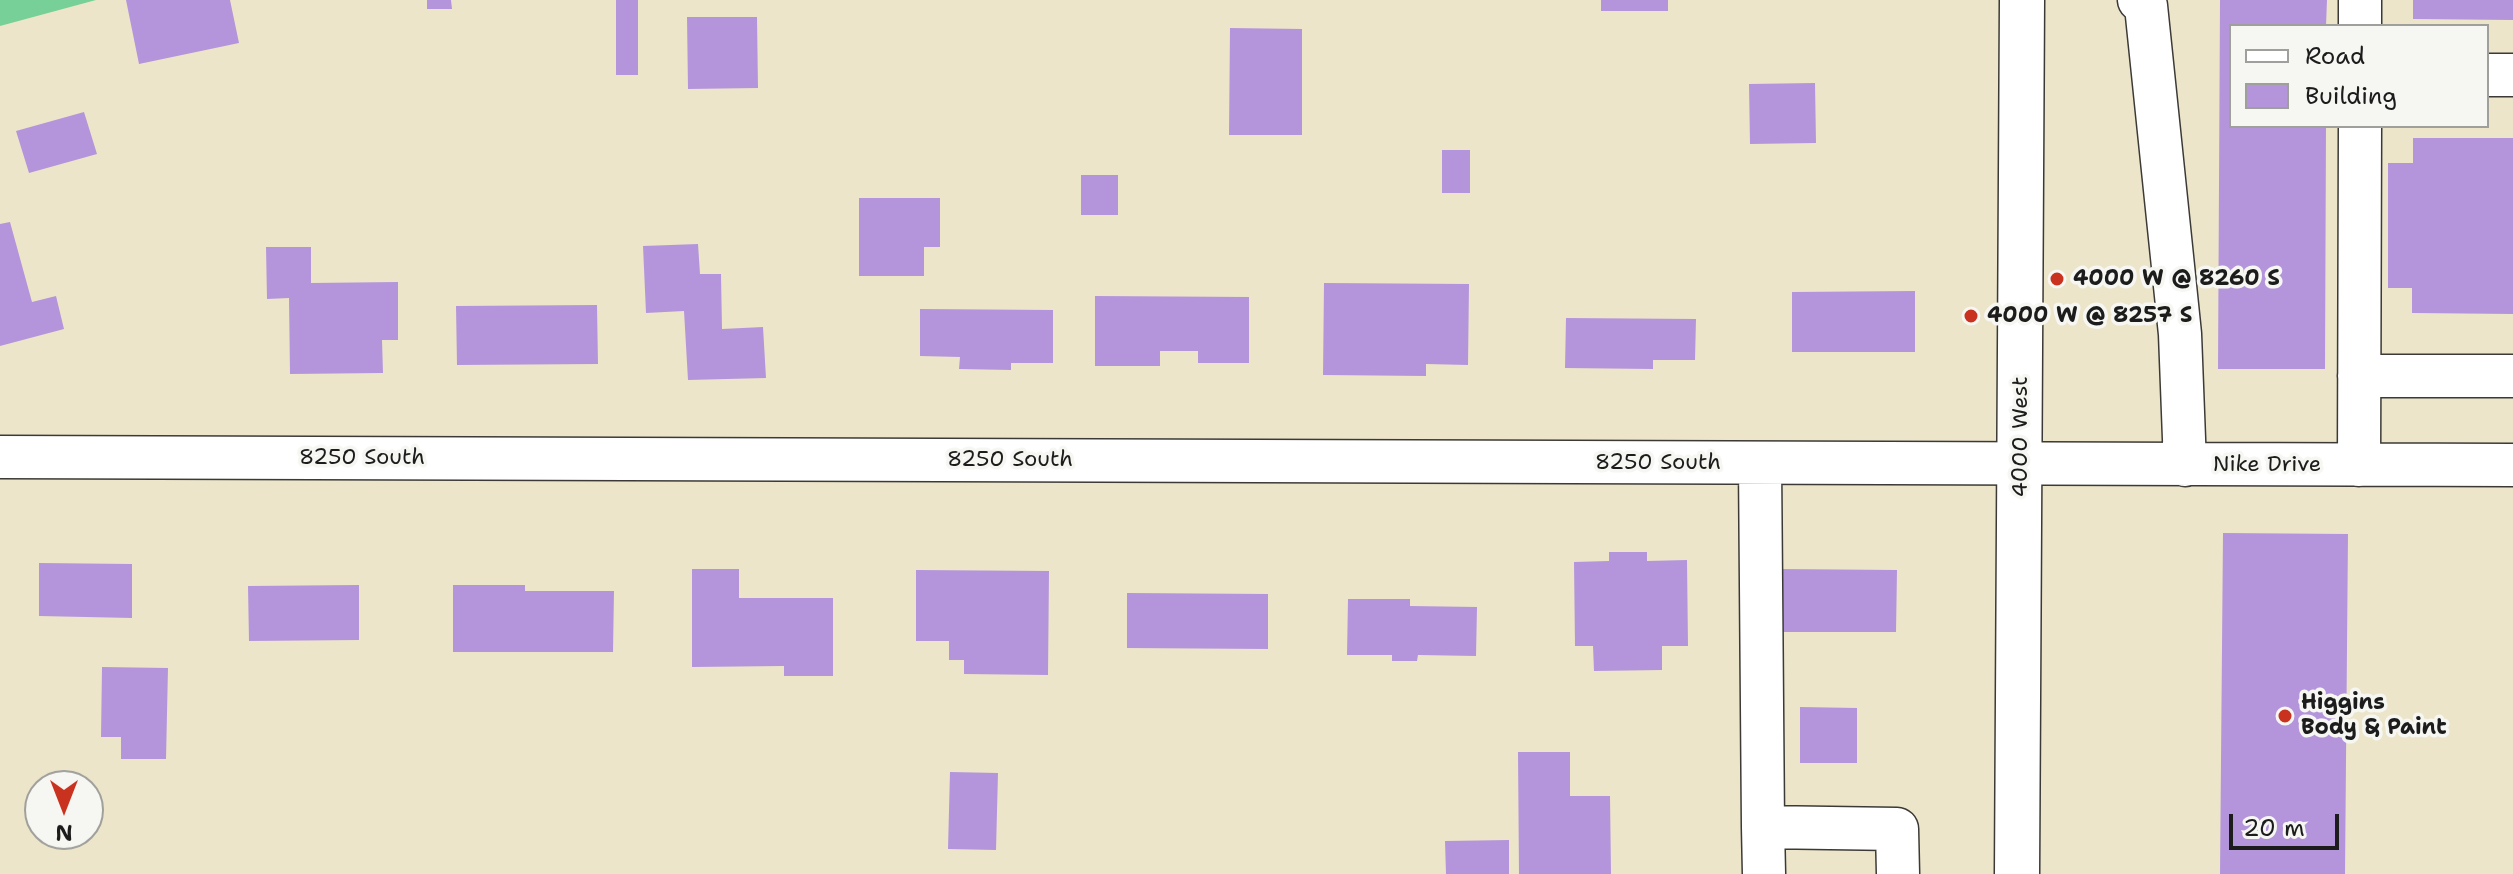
<!DOCTYPE html>
<style>
body{margin:0}
#map{position:relative;width:2513px;height:874px;overflow:hidden;background:#ece5ca;font-family:"Shantell Sans",sans-serif}
canvas{display:block}
.legend{position:absolute;left:2229px;top:24px;width:260px;height:104px;box-sizing:border-box;background:#f6f6f2;border:2px solid #9f9f9c;margin:0;padding:10px 14px;list-style:none;font-size:24px;color:#1c1c1c}
.legend li{display:flex;align-items:center;gap:16px;height:40px}
.legend b{width:40px;border:2px solid #9f9f9c}
.north{position:absolute;left:24px;top:770px;width:80px;height:80px;box-sizing:border-box;background:#f6f6f2;border:2px solid #9f9f9c;border-radius:50%;rotate:180deg;font-size:22px;font-weight:700;line-height:32px;text-align:center;color:#1c1c1c}
.north::after{content:'';display:block;margin:auto;width:28px;height:36px;background:#c8321e;clip-path:polygon(50% 0,100% 100%,50% 72%,0 100%)}
.scale{position:absolute;left:2229px;top:814px;width:110px;height:36px;box-sizing:border-box;border:4px solid #1c1c1c;border-top:0;padding-left:10px;font-size:24px;line-height:28px;white-space:nowrap;color:#1c1c1c;-webkit-text-stroke:6px #f6f6f2;paint-order:stroke}
</style>
<div id="map">
<canvas width="2513" height="874"></canvas>
<ul class="legend">
<li><b style="height:10px;background:#fff"></b>Road</li>
<li><b style="height:22px;background:#b495db"></b>Building</li>
</ul>
<div class="north">N</div>
<div class="scale">20 m</div>
</div>
<script>
const ctx = document.querySelector('canvas').getContext('2d');
ctx.lineJoin = 'round';
function fill(path, color) {
  ctx.fillStyle = color;
  ctx.fill(path, 'evenodd');
}
function poly(rows) {
  const path = new Path2D();
  for (const r of rows) {
    path.moveTo(r[0], r[1]);
    for (let i = 2; i < r.length; i += 2) path.lineTo(r[i], r[i + 1]);
  }
  return path;
}
function strokePath(path, color, width, dash) {
  ctx.strokeStyle = color;
  ctx.lineWidth = width;
  ctx.lineCap = dash ? 'butt' : 'round';
  ctx.setLineDash(dash || []);
  ctx.stroke(path);
}
function label(font, color, halo, rows, align = 'center') {
  ctx.font = font + ' "Shantell Sans",sans-serif';
  ctx.lineWidth = 7;
  ctx.setLineDash([]);
  ctx.textBaseline = 'middle';
  ctx.strokeStyle = halo;
  ctx.fillStyle = color;
  for (const [text, x, y, turn = 0] of rows) {
    ctx.save();
    ctx.translate(x, y);
    ctx.rotate((+turn || 0) * Math.PI / 180);
    ctx.textAlign = isNaN(turn) ? turn : align;
    if (halo) ctx.strokeText(text, 0, 0);
    ctx.fillText(text, 0, 0);
    ctx.restore();
  }
}
fill(poly([
 [0,0,96,0,0,26]
]), '#76d097');
fill(poly([
 [126,0,230,0,239,43,139,64],
 [427,0,451,0,452,9,427,9],
 [616,0,638,0,638,75,616,75],
 [1601,0,1668,0,1668,11,1601,11],
 [2220,0,2327,0,2326,26,2231,26,2231,126,2326,126,2325,369,2218,369],
 [2413,0,2513,0,2513,20,2413,19],
 [687,17,757,17,758,88,688,89],
 [1230,28,1302,29,1302,135,1229,135],
 [1815,83,1816,143,1750,144,1749,84],
 [84,112,97,154,29,173,16,131],
 [2413,138,2513,138,2513,314,2412,313,2412,288,2388,288,2388,163,2413,163],
 [1442,150,1470,150,1470,193,1442,193],
 [1081,175,1118,175,1118,215,1081,215],
 [859,198,940,198,940,247,924,247,924,276,859,276],
 [10,222,32,302,56,296,64,329,0,346,0,224],
 [698,244,700,274,721,274,722,329,763,327,766,378,688,380,684,311,646,313,643,246],
 [266,247,311,247,311,283,398,282,398,340,382,340,383,373,290,374,289,298,267,299],
 [1324,283,1469,284,1468,365,1426,364,1426,376,1323,375],
 [1915,291,1915,352,1792,352,1792,292],
 [1095,296,1249,297,1249,363,1198,363,1198,351,1160,351,1160,366,1095,366],
 [597,305,598,364,457,365,456,306],
 [920,309,1053,310,1053,363,1011,363,1011,370,959,369,960,357,920,356],
 [1566,318,1696,319,1695,360,1653,360,1653,369,1565,368],
 [2223,533,2348,534,2345,874,2220,874],
 [1609,552,1647,552,1647,561,1687,560,1688,646,1662,646,1662,670,1594,671,1593,646,1575,646,1574,562,1609,561],
 [39,563,132,564,132,618,39,616],
 [692,569,739,569,739,598,833,598,833,676,784,676,784,666,692,667],
 [1779,569,1897,570,1896,632,1779,632],
 [916,570,1049,571,1048,675,964,674,964,660,949,660,949,641,916,641],
 [359,585,359,640,249,641,248,586],
 [453,585,525,585,525,591,614,591,613,652,453,652],
 [1127,593,1268,594,1268,649,1127,648],
 [1348,599,1410,599,1410,606,1477,607,1476,656,1418,655,1417,661,1392,661,1392,655,1347,655],
 [102,667,168,668,166,759,121,759,121,737,101,737],
 [1800,707,1857,708,1857,763,1800,763],
 [1518,752,1570,752,1570,796,1610,796,1611,874,1519,874],
 [950,772,998,773,996,850,948,849],
 [1509,840,1509,874,1446,874,1445,841]
]), '#b495db');
const minor = poly([
 [2139,0,2146,6,2180,334,2185,465],
 [2360,0,2360,26],
 [2487,75,2513,75],
 [2359,376,2513,376],
 [0,457,2513,465],
 [1760,463,1763,827,1897,829,1898,874],
 [2359,465,2360,126],
 [1763,827,1764,874]
]);
const major = poly([
 [2017,874,2022,0]
]);
strokePath(minor, '#3b3a36', 45);
strokePath(major, '#3b3a36', 47);
strokePath(minor, '#fff', 42);
strokePath(major, '#fff', 44);
for (const [x, y, r, color] of [
 [2057,279,8,"#c8321e"],
 [1971,316,8,"#c8321e"],
 [2285,716,8,"#c8321e"]
]) {
  const dot = new Path2D();
  dot.arc(x, y, r, 0, 2 * Math.PI);
  ctx.fillStyle = color;
  ctx.fill(dot);
  strokePath(dot, '#f6f6f2', 3);
}
label('bold 22px', '#1c1c1c', '#f6f6f2', [
 ["4000 W @ 8260 S",2073,279],
 ["4000 W @ 8257 S",1987,316],
 ["Higgins",2301,703],
 ["Body & Paint",2301,728]
], 'left');
label('22px', '#1c1c1c', '#f6f6f2', [
 ["4000 West",2021,437,-90],
 ["8250 South",362,458],
 ["8250 South",1010,460],
 ["8250 South",1658,463],
 ["Nike Drive",2267,465]
]);
</script>
